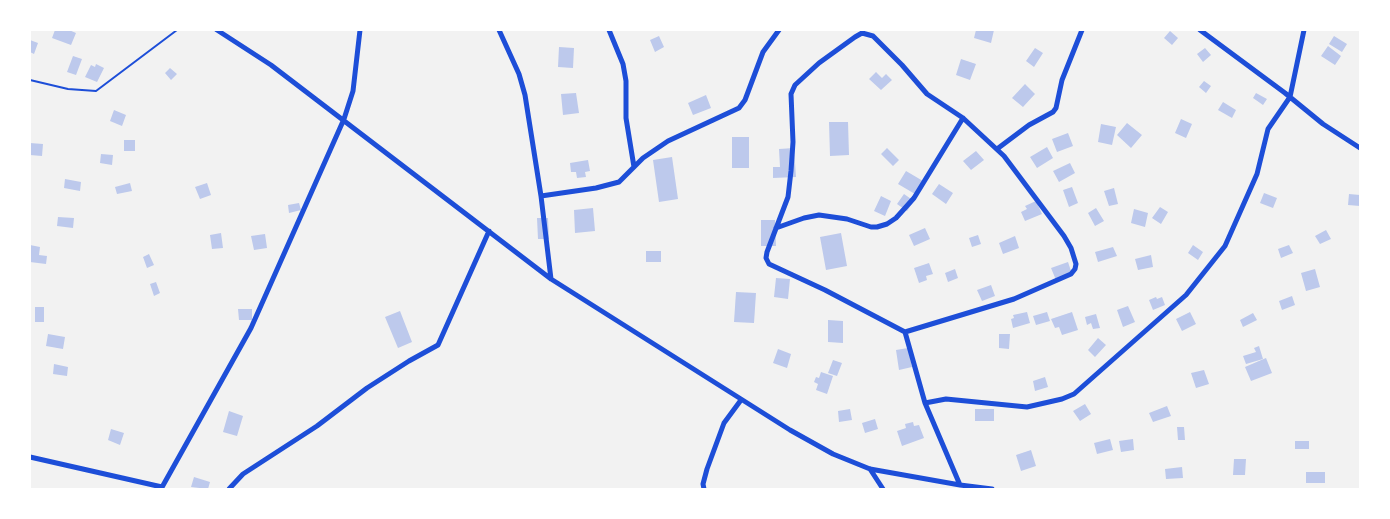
<!DOCTYPE html>
<style>
body{margin:0}
#map{position:relative;width:1390px;height:519px;overflow:hidden;background:#f2f2f2;font-family:"Exo 2",sans-serif}
canvas{display:block}
.frame{position:absolute;inset:0;border:31px solid #fff;pointer-events:none}
</style>
<div id="map">
<canvas width="1390" height="519"></canvas>
<div class="frame"></div>
</div>
<script>
const ctx = document.querySelector('canvas').getContext('2d');
ctx.lineJoin = 'round';
function fill(path, color) {
  ctx.fillStyle = color;
  ctx.fill(path, 'evenodd');
}
function poly(rows) {
  const path = new Path2D();
  for (const r of rows) {
    path.moveTo(r[0], r[1]);
    for (let i = 2; i < r.length; i += 2) path.lineTo(r[i], r[i + 1]);
  }
  return path;
}
function strokePath(path, color, width, dash) {
  ctx.strokeStyle = color;
  ctx.lineWidth = width;
  ctx.lineCap = dash ? 'butt' : 'round';
  ctx.setLineDash(dash || []);
  ctx.stroke(path);
}
fill(poly([
 [55,30,69,30,76,33,71,45,52,38],
 [976,30,994,30,991,43,974,38],
 [1170,31,1178,38,1172,45,1164,38],
 [659,36,664,47,655,52,650,40],
 [1334,36,1347,44,1342,52,1329,44],
 [30,40,38,43,34,54,30,52],
 [1328,46,1341,56,1335,65,1321,56],
 [559,47,574,48,573,68,558,67],
 [1035,48,1043,53,1034,67,1026,61],
 [1205,48,1211,55,1203,62,1197,54],
 [73,56,82,59,76,75,67,72],
 [961,59,976,64,970,80,956,75],
 [96,64,104,68,97,82,85,77,91,65,95,67],
 [170,68,177,74,171,80,165,73],
 [876,72,882,78,886,74,892,80,881,90,869,79],
 [1204,81,1211,86,1206,93,1199,87],
 [1025,84,1035,94,1023,107,1012,98],
 [576,93,579,113,563,115,561,94],
 [1256,93,1267,99,1263,105,1253,98],
 [706,95,711,108,693,115,688,103],
 [1223,102,1236,110,1232,118,1218,110],
 [114,110,126,115,122,126,110,121],
 [1181,119,1192,124,1186,138,1175,133],
 [829,122,848,122,849,155,830,156],
 [1127,123,1142,135,1131,148,1117,135],
 [1101,124,1116,127,1112,145,1098,142],
 [1068,133,1073,146,1057,152,1052,139],
 [732,137,749,137,749,168,732,168],
 [124,140,135,140,135,151,124,151],
 [30,143,43,144,42,156,30,155],
 [1047,147,1053,158,1037,168,1030,157],
 [794,148,796,177,773,178,773,167,780,167,779,149],
 [887,148,899,160,893,166,881,154],
 [976,151,984,160,971,170,963,161],
 [101,154,113,155,112,165,100,163],
 [672,157,678,199,659,202,653,160],
 [588,160,590,171,585,172,586,177,577,178,576,172,571,172,570,163],
 [1070,163,1075,173,1059,182,1053,171],
 [906,171,923,181,915,194,898,184],
 [65,179,81,182,80,191,64,188],
 [130,183,132,191,117,194,115,187],
 [207,183,211,195,200,199,195,187],
 [939,184,953,193,946,204,932,194],
 [1072,187,1078,203,1069,207,1063,190],
 [1114,188,1118,204,1109,206,1104,191],
 [1264,193,1277,198,1273,208,1260,203],
 [904,194,914,201,907,211,897,204],
 [1349,194,1360,195,1360,206,1348,205],
 [881,196,891,201,885,216,874,211],
 [1036,201,1042,214,1025,221,1021,212,1027,209,1025,206],
 [299,203,301,210,289,213,288,205],
 [1160,207,1168,212,1161,224,1152,218],
 [593,208,595,231,575,233,574,210],
 [1096,208,1104,221,1095,226,1088,213],
 [1134,209,1148,213,1145,227,1131,223],
 [58,217,74,218,73,228,57,226],
 [537,218,548,218,549,239,538,239],
 [761,220,775,220,776,246,761,246],
 [925,228,930,239,914,246,909,235],
 [1326,230,1331,239,1320,244,1315,236],
 [221,233,223,248,212,249,210,235],
 [841,233,847,266,826,270,820,237],
 [265,234,267,248,254,250,251,236],
 [978,235,981,244,972,247,969,238],
 [1015,236,1019,248,1003,254,999,243],
 [30,245,40,247,39,255,47,256,46,264,30,262],
 [1193,245,1203,252,1198,260,1188,253],
 [1289,245,1293,253,1281,258,1278,249],
 [1113,247,1117,256,1098,262,1095,252],
 [646,251,661,251,661,262,646,262],
 [149,254,154,265,147,268,143,257],
 [1151,255,1153,267,1138,270,1135,259],
 [1068,262,1072,274,1056,280,1051,268],
 [929,263,933,274,926,276,927,280,919,283,914,268],
 [955,269,958,278,948,282,945,273],
 [1315,269,1320,287,1306,291,1301,273],
 [776,278,790,279,788,299,774,297],
 [156,282,160,293,154,296,150,284],
 [991,285,995,296,982,301,977,290],
 [736,292,756,293,754,323,734,322],
 [1292,296,1295,305,1282,310,1279,301],
 [1156,297,1157,299,1162,297,1165,305,1153,310,1149,300],
 [1128,306,1135,322,1123,327,1117,310],
 [35,307,44,307,44,322,35,322],
 [238,309,252,309,252,320,239,320],
 [400,311,412,342,398,348,385,317],
 [1027,312,1030,323,1013,328,1011,319,1014,318,1013,315],
 [1047,312,1050,321,1036,325,1033,316],
 [1072,312,1078,330,1062,335,1059,327,1055,328,1051,319],
 [1190,312,1196,324,1182,331,1176,319],
 [1253,313,1257,320,1243,327,1240,320],
 [1096,314,1100,328,1093,329,1091,323,1087,325,1085,317],
 [828,320,843,321,843,343,828,342],
 [48,334,65,337,63,349,46,346],
 [999,334,1010,334,1009,349,999,348],
 [1098,338,1106,345,1095,357,1088,350],
 [1259,346,1263,359,1246,364,1243,356,1256,352,1254,348],
 [908,348,912,367,899,370,896,350],
 [778,349,791,354,787,368,773,363],
 [1266,358,1272,373,1251,381,1245,367],
 [833,360,842,363,837,376,828,373],
 [54,364,68,367,67,376,53,374],
 [1204,370,1209,384,1196,388,1191,373],
 [821,372,833,376,827,394,816,390,818,384,814,382,816,377,819,378],
 [1045,377,1048,387,1035,391,1033,381],
 [1085,404,1091,414,1080,421,1073,411],
 [1167,406,1171,416,1153,422,1149,413],
 [850,409,852,420,839,422,838,411],
 [975,409,994,409,994,421,975,421],
 [229,411,243,416,237,436,223,432],
 [875,419,878,429,865,433,862,423],
 [913,422,914,426,919,425,924,438,902,446,897,431,906,428,905,424],
 [1177,427,1184,427,1185,440,1178,440],
 [111,429,124,433,120,445,108,440],
 [1110,439,1113,450,1097,454,1094,443],
 [1133,439,1134,450,1121,452,1119,441],
 [1295,441,1309,441,1309,449,1295,449],
 [1031,450,1036,466,1021,471,1016,455],
 [1234,459,1246,459,1245,475,1233,475],
 [1182,467,1183,478,1166,479,1165,469],
 [1306,472,1325,472,1325,483,1306,483],
 [194,477,210,482,208,489,191,487]
]), '#bdc9ec');
strokePath(poly([
 [30,80,68,89,96,91,177,30]
]), '#1d4ed8', 2);
strokePath(poly([
 [217,30,271,65,551,279,790,430,833,454,870,469,960,485,992,489],
 [499,30,519,74,525,95,541,196,551,279],
 [609,30,623,64,626,81,626,118,634,167],
 [1200,30,1285,93,1323,124,1360,148],
 [862,33,873,36,902,65,927,94,963,118,1004,156,1064,236,1071,248,1076,264,1075,269,1071,274,1014,299,905,332,825,290,769,264,766,258,767,252,788,197,791,171,793,142,791,94,795,85,819,63,855,37,862,33],
 [997,149,1029,125,1053,112,1056,108,1062,80,1082,30],
 [541,196,596,188,619,182,643,158,668,141,739,108,745,100,763,52,779,30],
 [776,228,804,218,819,215,847,219,871,227,877,227,887,224,896,218,914,198,963,118],
 [905,332,925,403],
 [30,457,162,487],
 [870,469,883,489],
 [960,485,925,403,946,399,1027,407,1062,399,1074,394,1186,295,1225,246,1257,174,1268,129,1290,97,1304,30],
 [161,489,251,328,344,119,353,91,360,30],
 [229,489,243,474,317,426,367,388,409,361,438,345,489,231],
 [704,489,703,484,707,469,724,423,741,400]
]), '#1d4ed8', 5);
</script>
